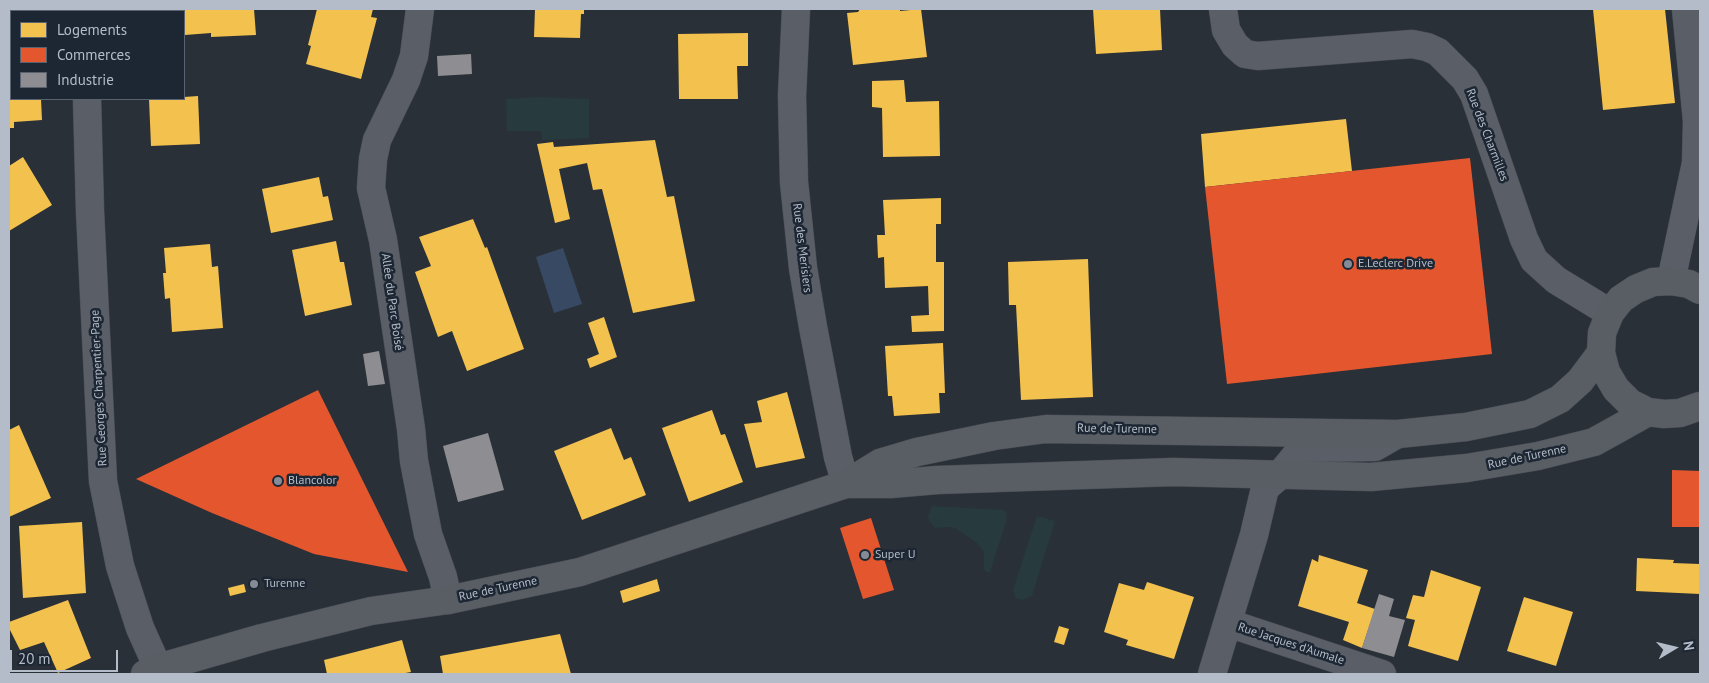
<!DOCTYPE html>
<meta charset="utf-8">
<style>
body{margin:0}
#map{position:relative;width:1709px;height:683px;overflow:hidden;background:#2a3038;font-family:"PT Sans",sans-serif}
canvas{display:block}
.frame{position:absolute;inset:0;border:10px solid #b4bcc9;pointer-events:none}
.legend{position:absolute;left:10px;top:10px;width:175px;height:90px;box-sizing:border-box;background:#1d2633;border:1px solid #59626f;margin:0;padding:6px 9px;list-style:none;font-size:15px;color:#b4bcc9}
.legend li{display:flex;align-items:center;gap:10px;height:25px}
.legend b{width:25px;border:1px solid #59626f}
.north{position:absolute;left:1649px;top:623px;width:50px;height:50px;-webkit-text-stroke:4px #1d2633;paint-order:stroke;rotate:81deg;font-size:14px;font-weight:700;line-height:20px;text-align:center;color:#b4bcc9}
.north::after{content:'';display:block;margin:auto;width:18px;height:22px;background:#b4bcc9;clip-path:polygon(50% 0,100% 100%,50% 72%,0 100%)}
.scale{position:absolute;left:10px;top:650px;width:108px;height:22px;box-sizing:border-box;border:2px solid #b4bcc9;border-top:0;padding-left:6px;font-size:15px;line-height:18px;white-space:nowrap;color:#b4bcc9;-webkit-text-stroke:4px #1d2633;paint-order:stroke}
</style>
<div id="map">
<canvas width="1709" height="683"></canvas>
<div class="frame"></div>
<ul class="legend">
<li><b style="height:14px;background:#f2c14e"></b>Logements</li>
<li><b style="height:14px;background:#e4572e"></b>Commerces</li>
<li><b style="height:14px;background:#8d8d92"></b>Industrie</li>
</ul>
<div class="north">N</div>
<div class="scale">20 m</div>
</div>
<script>
const ctx = document.querySelector('canvas').getContext('2d');
ctx.lineJoin = 'round';
function fill(path, color) {
  ctx.fillStyle = color;
  ctx.fill(path, 'evenodd');
}
function poly(rows) {
  const path = new Path2D();
  for (const r of rows) {
    path.moveTo(r[0], r[1]);
    for (let i = 2; i < r.length; i += 2) path.lineTo(r[i], r[i + 1]);
  }
  return path;
}
function strokePath(path, color, width, dash) {
  ctx.strokeStyle = color;
  ctx.lineWidth = width;
  ctx.lineCap = dash ? 'butt' : 'round';
  ctx.setLineDash(dash || []);
  ctx.stroke(path);
}
function label(font, color, halo, rows, align = 'center') {
  ctx.font = font + ' "PT Sans",sans-serif';
  ctx.lineWidth = 5;
  ctx.setLineDash([]);
  ctx.textBaseline = 'middle';
  ctx.strokeStyle = halo;
  ctx.fillStyle = color;
  for (const [text, x, y, turn = 0] of rows) {
    ctx.save();
    ctx.translate(x, y);
    ctx.rotate((+turn || 0) * Math.PI / 180);
    ctx.textAlign = isNaN(turn) ? turn : align;
    if (halo) ctx.strokeText(text, 0, 0);
    ctx.fillText(text, 0, 0);
    ctx.restore();
  }
}
fill(poly([
 [540,97,589,99,589,138,542,140,541,131,507,131,506,99],
 [932,506,1003,510,1006,512,1007,519,990,572,987,572,984,569,984,552,977,543,955,528,951,527,935,528,929,521,928,516],
 [1037,516,1055,521,1032,596,1023,600,1016,598,1013,590]
]), '#273a3e');
fill(poly([
 [563,248,582,304,554,313,536,257]
]), '#384963');
fill(poly([
 [176,9,254,9,256,35,211,37,211,33,185,35,184,11,176,11],
 [317,9,373,9,371,17,377,18,361,79,306,64,311,46,308,45],
 [535,9,584,9,584,14,581,14,580,38,534,37],
 [860,9,900,9,900,11,921,9,927,57,853,65,847,13,858,12],
 [1093,9,1160,9,1162,50,1096,54],
 [1593,9,1665,9,1675,103,1603,110],
 [748,33,748,66,737,66,738,99,679,99,678,34],
 [9,61,11,61,11,99,41,99,42,120,14,122,14,128,9,128],
 [904,80,906,102,939,101,940,156,883,157,882,108,872,107,872,81],
 [198,96,200,144,151,146,149,99,184,99,184,97],
 [1346,119,1352,171,1205,187,1201,134],
 [655,140,667,197,674,196,695,301,633,313,602,189,593,190,587,163,559,169,570,219,555,223,537,144,553,142,554,147],
 [23,157,52,205,9,231,9,166],
 [319,177,323,197,328,196,333,220,271,233,262,189],
 [941,198,941,224,936,224,936,262,944,262,944,331,912,332,911,316,929,315,928,286,885,288,884,257,878,258,877,235,885,235,883,200],
 [473,219,485,248,487,247,524,349,467,371,452,331,438,337,415,272,431,266,419,237],
 [336,241,340,262,344,262,352,305,305,316,292,250],
 [210,244,212,267,218,266,223,328,172,332,170,298,165,299,163,273,166,273,164,248],
 [1088,259,1093,397,1021,400,1016,305,1009,305,1008,262],
 [604,317,617,357,590,368,587,359,599,354,588,323],
 [943,343,945,393,939,393,940,413,894,416,892,396,888,396,885,346],
 [787,392,805,458,756,468,744,424,762,422,757,401],
 [712,410,721,435,725,434,743,482,689,502,662,428],
 [19,425,51,498,9,517,9,430],
 [611,428,624,460,631,457,646,495,582,520,554,451],
 [82,522,86,593,23,598,19,526],
 [1319,555,1368,570,1357,603,1375,609,1362,648,1343,640,1349,622,1298,606,1312,559,1318,562],
 [1637,558,1674,560,1673,563,1700,564,1700,594,1636,591],
 [1431,570,1481,587,1458,661,1408,646,1415,620,1406,618,1413,595,1424,597],
 [657,579,660,591,623,603,620,591],
 [1147,582,1194,597,1174,659,1126,645,1128,640,1104,632,1119,583,1144,590],
 [244,584,246,592,230,596,228,588],
 [1524,597,1573,612,1556,666,1507,651],
 [68,600,91,658,58,673,44,642,20,650,9,628,9,622],
 [1059,626,1069,629,1064,645,1054,642],
 [560,634,571,674,443,674,440,656],
 [402,640,411,672,400,674,327,674,324,660]
]), '#f2c14e');
fill(poly([
 [1470,158,1492,354,1227,384,1205,187],
 [318,390,361,477,408,572,314,554,212,513,136,479],
 [1672,470,1700,471,1700,527,1672,527],
 [871,518,894,590,863,599,840,528]
]), '#e4572e');
fill(poly([
 [471,54,472,74,438,76,437,56],
 [379,351,385,384,368,386,363,354],
 [488,433,504,490,458,502,443,446],
 [1379,594,1394,599,1389,616,1405,620,1394,657,1362,648]
]), '#8d8d92');
const minor = poly([
 [86,9,86,11],
 [420,9,414,56,406,80,377,140,373,159,371,188,383,240,411,429,414,461,428,534,443,577,448,600],
 [796,9,792,96,794,182,803,268,813,327,838,457,846,484],
 [1223,9,1226,30,1235,45,1245,54,1258,56,1412,44,1427,47,1438,52,1465,79,1474,94,1524,239,1534,260,1556,280,1610,313],
 [87,99,90,211,103,481,120,566,140,628,158,668],
 [1671,281,1696,163,1697,121,1686,9],
 [1228,623,1382,674],
 [1212,674,1254,535,1265,488,1279,476,1302,448,1375,447,1394,436]
]);
const secondary = poly([
 [1700,290,1689,284,1671,281,1653,282,1636,289,1621,299,1610,313,1602,333,1601,353,1606,372,1616,389,1630,403,1648,412,1664,414,1680,413,1700,406],
 [846,484,891,484,937,480,1173,472,1371,477,1467,468,1538,456,1594,442,1648,412],
 [145,674,158,668,262,638,371,611,448,600,580,572,846,484,880,463,917,452,994,436,1046,429,1398,434,1466,427,1530,414,1560,399,1580,381,1601,353]
]);
strokePath(minor, '#484c53', 29);
strokePath(secondary, '#484c53', 29);
strokePath(minor, '#5a5e66', 28);
strokePath(secondary, '#595d64', 28);
for (const [x, y, r, color] of [
 [1348,264,5,"#848b96"],
 [278,481,5,"#848b96"],
 [865,555,5,"#848b96"],
 [254,584,5,"#848b96"]
]) {
  const dot = new Path2D();
  dot.arc(x, y, r, 0, 2 * Math.PI);
  ctx.fillStyle = color;
  ctx.fill(dot);
  strokePath(dot, '#1d2633', 2);
}
label('12px', '#b4bcc9', '#1d2633', [
 ["Rue des Charmilles",1487,135,69],
 ["Rue des Merisiers",802,248,83],
 ["Allée du Parc Boisé",392,302,82],
 ["Rue Georges Charpentier-Page",99,388,-93],
 ["Rue de Turenne",1117,429,1],
 ["Rue de Turenne",1527,457,-12],
 ["Rue de Turenne",498,589,-12],
 ["Rue Jacques d'Aumale",1291,644,18]
]);
label('12px', '#b4bcc9', '#1d2633', [
 ["E.Leclerc Drive",1358,264],
 ["Blancolor",288,481],
 ["Super U",875,555],
 ["Turenne",264,584]
], 'left');
</script>
